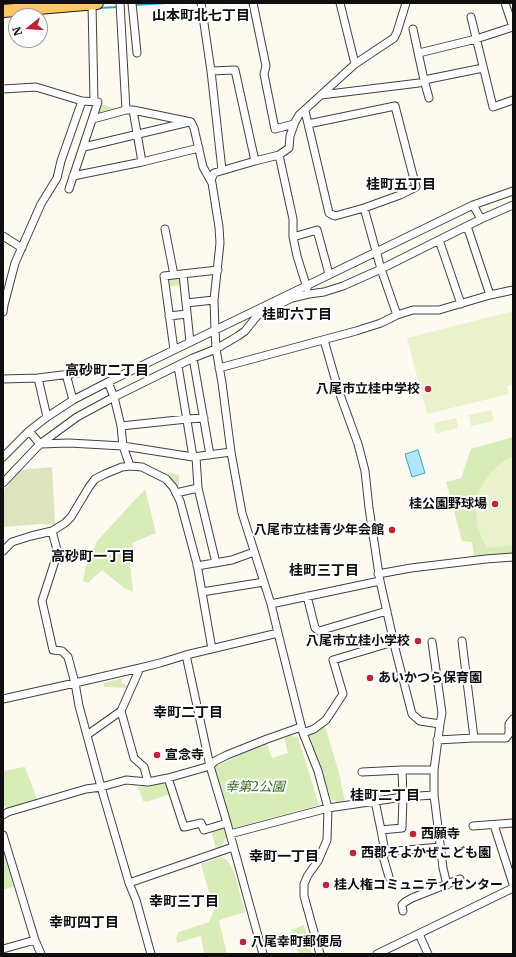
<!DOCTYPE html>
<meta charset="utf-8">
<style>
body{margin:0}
#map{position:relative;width:516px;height:957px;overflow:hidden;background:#fffaf0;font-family:Merriweather,serif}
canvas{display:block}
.frame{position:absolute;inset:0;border:4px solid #0f0f0f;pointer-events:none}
.north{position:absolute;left:8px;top:8px;width:40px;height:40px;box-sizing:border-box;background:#fff;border:1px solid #9f9f9f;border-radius:50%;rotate:253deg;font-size:11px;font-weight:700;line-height:16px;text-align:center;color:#0f0f0f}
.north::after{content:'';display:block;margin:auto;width:14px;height:18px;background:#c5203a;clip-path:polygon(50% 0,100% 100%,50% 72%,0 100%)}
</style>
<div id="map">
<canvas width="516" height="957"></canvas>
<div class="frame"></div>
<div class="north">N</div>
</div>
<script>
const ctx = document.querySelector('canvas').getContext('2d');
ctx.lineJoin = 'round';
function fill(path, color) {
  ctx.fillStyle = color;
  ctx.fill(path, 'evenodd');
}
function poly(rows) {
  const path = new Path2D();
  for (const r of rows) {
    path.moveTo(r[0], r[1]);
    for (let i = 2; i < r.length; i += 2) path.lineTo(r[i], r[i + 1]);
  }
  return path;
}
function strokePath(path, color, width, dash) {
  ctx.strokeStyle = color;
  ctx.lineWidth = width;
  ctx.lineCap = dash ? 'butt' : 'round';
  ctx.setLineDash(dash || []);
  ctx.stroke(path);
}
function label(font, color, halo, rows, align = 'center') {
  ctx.font = font + ' Merriweather,"Noto Sans JP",serif';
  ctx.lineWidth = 4;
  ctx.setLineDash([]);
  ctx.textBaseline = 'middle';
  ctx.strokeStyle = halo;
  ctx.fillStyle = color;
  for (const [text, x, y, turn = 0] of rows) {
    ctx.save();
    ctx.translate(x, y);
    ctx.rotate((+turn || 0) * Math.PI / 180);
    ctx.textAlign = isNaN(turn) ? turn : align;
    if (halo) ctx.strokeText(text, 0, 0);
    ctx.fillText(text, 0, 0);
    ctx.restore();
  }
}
fill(poly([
 [100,104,122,110,96,117],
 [178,277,181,279,182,285,169,287,169,278],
 [513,437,513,554,474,557,472,542,462,541,446,482,461,478,471,449],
 [162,472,179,475,179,489,162,475],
 [145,489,156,533,132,543,133,550,129,551,133,592,124,588,102,570,88,583,83,581,85,569,97,541],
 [123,678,121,683,129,686,129,688,104,687,104,683],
 [325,726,339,773,345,802,338,803,331,799,309,733,320,727],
 [290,736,298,737,319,805,234,828,230,822,214,769,217,766,244,753,267,744,272,758,288,753,284,738],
 [25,767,37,799,8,808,3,805,3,771],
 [164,782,168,784,171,794,146,802,143,801,138,787,145,786],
 [219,827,224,828,227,836,221,848,216,849,211,830],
 [3,844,15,886,3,890],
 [221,857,228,861,234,872,245,912,222,919,219,921,227,954,204,954,201,936,177,943,176,937,179,932,209,922,214,910,201,864],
 [304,925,312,954,297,954,298,953,291,930]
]), '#d8ecb7');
fill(poly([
 [52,467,55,525,41,524,3,527,3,491,20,470]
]), '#dbe3bf');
fill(poly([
 [513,311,513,384,507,386,509,394,427,414,407,338],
 [491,410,494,421,471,426,469,415],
 [456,418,458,428,436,434,434,423],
 [513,456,513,545,487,548,483,541,477,526,476,509,479,491,483,483,493,470,504,461]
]), '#e9f2ca');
const water = poly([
 [418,450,425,473,412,477,405,454,418,450]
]);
fill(water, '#b2e6f9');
strokePath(water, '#36a6d3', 1);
strokePath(poly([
 [134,5,167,3],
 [98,8,118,7]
]), '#36a6d3', 2);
const minor = poly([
 [120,3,126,110],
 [132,3,137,53],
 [201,3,211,71,222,170],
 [253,3,266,66,264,74,275,129,294,124],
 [340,3,355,64],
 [505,3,513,27],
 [92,4,94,101],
 [471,17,493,107,513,100],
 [413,29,424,80,429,98],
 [419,53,476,39,513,27],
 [211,71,235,70,255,161],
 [424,80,483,68],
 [3,89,36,87,82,101,98,102,69,189],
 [321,95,419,83],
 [133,110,142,162],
 [305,111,329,213,335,216,364,208,381,269,397,315],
 [93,119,126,110,133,110,191,122,194,128,203,167,212,183,219,227,220,243,214,300,215,330,216,349,222,383,231,452,242,513,271,604,278,633,303,733,318,771,328,808,327,840,318,861,308,875,304,884,304,896,320,954],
 [308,124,395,106,416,187,400,195,364,208],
 [84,147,189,122],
 [279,155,293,219,293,237,297,256,307,288],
 [73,176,142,162,199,148],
 [211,180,214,173,255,161,279,155,289,148,290,136,295,122,299,115,355,64,394,38,397,32,406,3],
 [473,205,481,219],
 [467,226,490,295],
 [165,229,174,275],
 [3,236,22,248],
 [293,237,317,230,329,274],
 [439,240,461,304],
 [183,274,190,342],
 [186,303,214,300],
 [3,312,4,305,15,263,41,204,57,178,61,161,82,101],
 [169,316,187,314],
 [324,340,338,389,358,444,365,471,369,508,380,581,396,652,412,714,420,721,440,724,434,770,434,795,443,868,447,885],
 [174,350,164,276,218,270],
 [193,358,210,455],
 [178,366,193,457],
 [219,368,356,331,381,323,397,315,413,310,439,310,490,295,513,290],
 [66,374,73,400],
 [38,378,47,417],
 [3,379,38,378,78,373],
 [108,382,114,397,121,426,123,446,130,466],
 [121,426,187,419,204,418],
 [29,431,40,444,69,443,123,446,193,457,231,452],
 [3,457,29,431,47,417,73,400,108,382,473,205,513,191],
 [196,457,198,488,216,563],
 [3,483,40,444,77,417,114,397,193,358,216,349,238,336,245,331,257,316,265,311,292,298,309,294,324,292,343,286,381,269,481,219,513,205],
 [176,493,198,488],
 [3,551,12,542,31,536,52,531],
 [197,566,232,560,254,552],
 [378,574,411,568,486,559,513,557],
 [202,592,264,582],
 [307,596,315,628,319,631,387,611],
 [271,604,380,581],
 [462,641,474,738],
 [432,642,442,713,440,724],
 [186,655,210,766,227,823,263,954],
 [3,699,75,683,140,668,160,663,186,655,278,633],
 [121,711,134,758,144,767,148,782],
 [303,733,314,729,326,720,343,694,333,660,393,642],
 [87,735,121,711,140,668],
 [437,740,474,738,506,738,509,734,509,724,513,719],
 [362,772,402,770,434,770],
 [168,778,184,827,201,823,204,830,227,823],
 [375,801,381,830,402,828,403,797,402,770],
 [3,815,8,812,86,789,101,787,126,780,148,782,168,778,210,766,215,761,227,755,267,739,301,727],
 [494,825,513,884],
 [473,826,513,823],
 [381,830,385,852,382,853,389,877],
 [230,834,328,808,403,797,434,795],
 [3,835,35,940,41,954],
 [385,852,440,847],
 [129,883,233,847],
 [403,911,402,905,405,902,412,898,460,879],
 [419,934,428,954],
 [3,949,35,940],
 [151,954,136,900,129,883,101,787,79,706,75,683,68,657,62,651,53,650,42,601,55,561,57,550,52,531,65,523,71,517,89,487,95,479,105,474,122,467,130,466,142,467,166,479,173,487,180,501,197,564,212,649],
 [377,954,513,888]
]);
const primary = poly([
 [3,11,97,3]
]);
strokePath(minor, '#424242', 9);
strokePath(primary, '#202020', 14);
strokePath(minor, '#fff', 7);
strokePath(primary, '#fec661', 12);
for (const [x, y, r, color] of [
 [428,389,4,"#c5203a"],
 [495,504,4,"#c5203a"],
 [392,530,4,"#c5203a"],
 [418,641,4,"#c5203a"],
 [370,678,4,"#c5203a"],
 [157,755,4,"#c5203a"],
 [413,834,4,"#c5203a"],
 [353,853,4,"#c5203a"],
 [326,885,4,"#c5203a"],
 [243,942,4,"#c5203a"]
]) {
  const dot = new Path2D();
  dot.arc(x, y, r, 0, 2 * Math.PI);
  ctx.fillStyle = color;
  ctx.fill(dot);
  strokePath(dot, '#fff', 1.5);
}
label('bold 13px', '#0f0f0f', '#fff', [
 ["八尾市立桂中学校",420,389,"right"],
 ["桂公園野球場",487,504,"right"],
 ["八尾市立桂青少年会館",384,530,"right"],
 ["八尾市立桂小学校",410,641,"right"],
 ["あいかつら保育園",378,678],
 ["宣念寺",165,755],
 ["西願寺",421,834],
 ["西郡そよかぜこども園",361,853],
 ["桂人権コミュニティセンター",334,885],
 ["八尾幸町郵便局",251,942]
], 'left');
label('italic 13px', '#346a1b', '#fff', [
 ["幸第2公園",255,787]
]);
label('bold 14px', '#0f0f0f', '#fff', [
 ["山本町北七丁目",201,16],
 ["桂町五丁目",401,185],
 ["桂町六丁目",297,315],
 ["高砂町二丁目",107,371],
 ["高砂町一丁目",93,557],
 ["桂町三丁目",324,571],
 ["幸町二丁目",188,713],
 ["桂町二丁目",385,796],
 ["幸町一丁目",284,857],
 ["幸町三丁目",184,902],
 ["幸町四丁目",84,923]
]);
</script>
